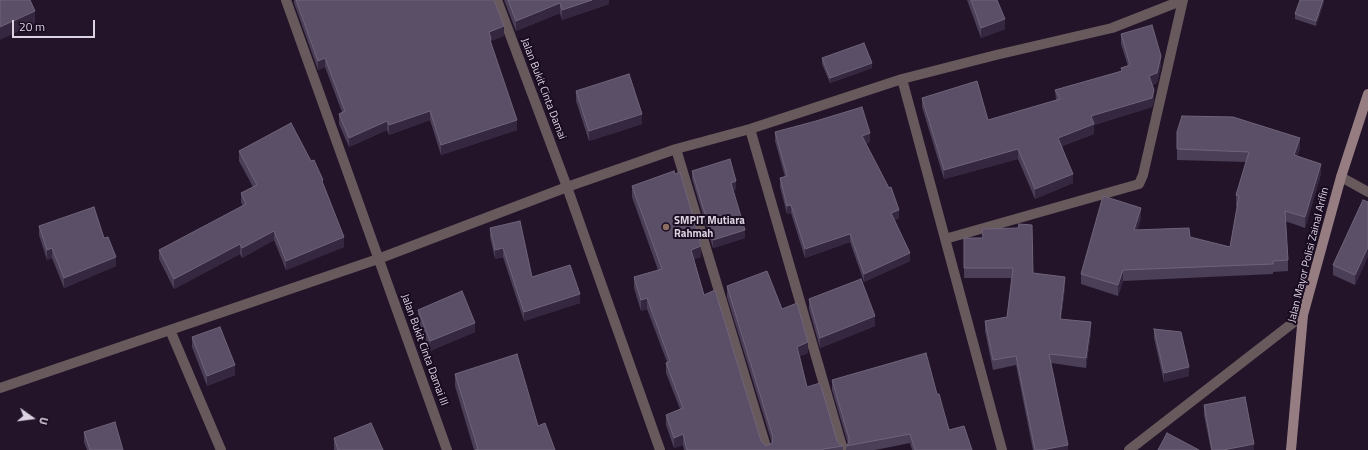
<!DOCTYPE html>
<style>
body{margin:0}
#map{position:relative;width:1368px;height:450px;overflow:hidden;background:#23142a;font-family:"Titillium Web",sans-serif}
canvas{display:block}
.north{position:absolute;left:12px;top:398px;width:40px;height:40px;-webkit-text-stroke:3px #190b20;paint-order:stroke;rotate:104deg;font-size:11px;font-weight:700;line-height:16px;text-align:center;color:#dcd3e2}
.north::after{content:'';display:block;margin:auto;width:14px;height:18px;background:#dcd3e2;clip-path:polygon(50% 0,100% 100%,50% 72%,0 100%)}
.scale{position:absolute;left:12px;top:20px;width:83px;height:18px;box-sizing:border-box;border:2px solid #dcd3e2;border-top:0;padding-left:5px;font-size:12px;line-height:14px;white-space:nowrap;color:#dcd3e2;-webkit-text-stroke:3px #190b20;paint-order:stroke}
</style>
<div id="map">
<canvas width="1368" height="450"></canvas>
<div class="north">U</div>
<div class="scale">20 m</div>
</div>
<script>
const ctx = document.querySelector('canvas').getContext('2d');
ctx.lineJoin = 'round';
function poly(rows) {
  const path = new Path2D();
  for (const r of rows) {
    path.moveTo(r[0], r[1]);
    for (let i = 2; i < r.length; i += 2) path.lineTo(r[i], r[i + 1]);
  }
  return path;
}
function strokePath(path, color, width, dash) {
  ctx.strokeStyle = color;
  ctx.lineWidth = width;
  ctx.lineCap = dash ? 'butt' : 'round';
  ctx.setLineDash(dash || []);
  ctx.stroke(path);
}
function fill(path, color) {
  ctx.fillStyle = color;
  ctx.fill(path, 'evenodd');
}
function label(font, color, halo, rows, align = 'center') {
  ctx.font = font + ' "Titillium Web",sans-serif';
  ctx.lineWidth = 4;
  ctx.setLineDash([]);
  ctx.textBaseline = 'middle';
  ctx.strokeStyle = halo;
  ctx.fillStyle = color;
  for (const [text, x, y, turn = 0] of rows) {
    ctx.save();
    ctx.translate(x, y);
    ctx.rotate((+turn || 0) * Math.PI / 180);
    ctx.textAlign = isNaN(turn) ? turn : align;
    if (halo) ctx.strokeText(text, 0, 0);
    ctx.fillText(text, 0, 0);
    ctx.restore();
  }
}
strokePath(poly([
 [286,0,447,450],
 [497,0,567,187,660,450],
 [902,79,996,55,1112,28,1183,0],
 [750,129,843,450],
 [676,149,767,450],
 [1341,177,1368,192],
 [945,239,1139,184,1143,175,1183,0],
 [170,330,221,450],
 [0,388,378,259,567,187,676,149,750,129,902,79,1002,450],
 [1129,450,1303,315]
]), '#68595c', 10);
strokePath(poly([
 [1291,450,1303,315,1341,177,1368,94]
]), '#957d81', 10);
fill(poly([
 [294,0,494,0,504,36,491,41,491,43,517,130,441,155,430,120,389,135,387,130,349,147,339,124,339,114,342,112,325,67,318,70,294,3],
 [504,0,609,0,609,4,562,20,560,13,516,31],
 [967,0,997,0,1005,29,981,38],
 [1324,0,1324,2,1316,26,1295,19,1295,14],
 [1121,34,1161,65,1157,83,1152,85,1154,100,1152,107,1094,125,1094,134,1062,146,1073,183,1035,199,1018,159,944,179,922,107,922,98,988,120,1056,100,1055,90,1121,71,1121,68,1128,66,1121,44],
 [822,58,872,68,830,83,822,64],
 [576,91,642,124,589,141,576,101],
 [775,132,870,142,866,144,899,218,895,220,910,261,864,282,850,242,805,258,791,213,787,214,780,187,780,178,785,177,775,141],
 [1177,132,1300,149,1297,156,1321,174,1305,228,1285,221,1288,260,1288,271,1273,272,1273,274,1123,281,1118,296,1081,284,1081,274,1141,218,1137,230,1190,237,1230,247,1237,207,1236,206,1236,195,1246,162,1177,160],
 [239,151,323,185,344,247,286,270,274,240,242,258,240,254,174,289,159,259,159,250,243,206,241,202,241,193,253,187,239,161],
 [692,171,736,189,733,190,745,238,713,248,692,179],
 [632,186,700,241,701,257,694,259,704,295,761,441,766,446,772,443,727,297,727,286,782,309,808,353,800,356,807,387,837,441,839,444,843,446,843,450,684,450,683,445,674,448,666,425,666,415,680,409,666,373,666,363,667,362,647,309,641,311,634,288,634,277,658,270,632,197],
 [1368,202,1368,256,1355,285,1333,275,1333,265],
 [39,226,104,238,116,266,64,288,52,258,47,260,39,235],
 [490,228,532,277,580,303,524,321,503,257,495,259,490,237],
 [964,238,1033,273,1065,287,1061,319,1091,332,1086,368,1051,363,1068,450,1033,450,1016,365,993,370,985,331,985,321,1007,317,1012,278,964,278],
 [809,299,875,326,820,348,809,309],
 [418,310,475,332,430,351,418,319],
 [1154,329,1189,376,1164,382,1154,338],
 [192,337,235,375,207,386,192,347],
 [455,374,538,426,474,450,455,386],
 [832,380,937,394,949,430,972,450,912,450,910,443,875,450,846,450,846,446,848,444,832,390],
 [1204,405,1254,450,1211,450,1204,415],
 [84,432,123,450,87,450,84,442],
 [334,438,383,450,334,450]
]), '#4a3f57');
fill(poly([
 [592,0,609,0,609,4,562,20,562,10],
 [1323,0,1324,0,1324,2,1316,26,1316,21],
 [560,3,560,13,516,31,516,21],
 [35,11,35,24,0,40,0,27],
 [1005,19,1005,29,981,38,981,28],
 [504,26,504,36,491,41,491,49,489,32],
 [1161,56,1161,65,1157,83,1149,85,1149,76],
 [325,58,325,67,318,70,318,61],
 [872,63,872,68,830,83,830,78],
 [1154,90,1154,100,1152,107,1094,125,1094,134,1058,147,1058,138,1091,116],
 [430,111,430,120,389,135,389,125],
 [642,114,642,124,589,141,589,131],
 [517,120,517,130,441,155,441,145],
 [387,121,387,130,349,147,349,138],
 [870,133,870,142,862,145,862,136],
 [1300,138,1300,149,1294,166,1294,155],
 [1018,149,1018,159,944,179,944,170],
 [1321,164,1321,174,1305,228,1305,217],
 [1073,174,1073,183,1035,199,1035,189],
 [736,181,736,189,731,191,731,183],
 [791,205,791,213,787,214,787,206],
 [1141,208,1141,218,1134,241,1134,230],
 [899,210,899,218,891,222,891,213],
 [745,230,745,238,713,248,713,240],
 [274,231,274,240,242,258,242,248],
 [850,234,850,242,805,258,805,249],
 [344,237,344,247,286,270,286,261],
 [700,241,701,257,691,260,691,250],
 [240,244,240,254,174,289,174,279],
 [1368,247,1368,256,1355,285,1355,275],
 [52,248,52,258,47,260,47,250],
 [503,248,503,257,495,259,495,250],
 [910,253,910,261,864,282,864,274],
 [116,257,116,266,64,288,64,278],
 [1123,270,1123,281,1118,296,1118,285],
 [1065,277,1065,287,1060,328,1060,319],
 [580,294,580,303,524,321,524,312],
 [647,298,647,309,641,311,641,300],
 [875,316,875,326,820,348,820,338],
 [1091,322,1091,332,1086,368,1086,358],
 [475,323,475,332,430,351,430,341],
 [808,342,808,353,797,357,797,347],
 [235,365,235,375,207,386,207,376],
 [1189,367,1189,376,1164,382,1164,373],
 [683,434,683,445,674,448,674,438],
 [1254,444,1254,450,1223,450],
 [1068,445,1068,450,1042,450]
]), '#34273f');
const building = poly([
 [0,0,30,0,35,11,0,27,0,0],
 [296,0,494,0,504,26,489,32,491,39,490,40,517,120,441,145,430,111,389,125,387,121,349,138,339,114,345,111,325,58,318,61,296,0],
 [508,0,592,0,562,10,560,3,516,21,508,0],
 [971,0,997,0,1005,19,981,28,971,0],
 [1300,0,1323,0,1316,21,1295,14,1300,0],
 [1152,25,1161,56,1157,73,1149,76,1154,90,1152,98,1091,116,1094,124,1058,138,1073,174,1035,189,1018,149,944,170,922,98,977,81,988,120,1060,99,1055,90,1122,71,1121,68,1130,65,1121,34,1152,25],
 [864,43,872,63,830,78,822,58,864,43],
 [629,74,642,114,589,131,576,91,629,74],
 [862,107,870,133,862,136,889,188,891,187,899,210,891,213,910,253,864,274,850,234,805,249,791,205,787,206,780,178,787,176,775,132,816,121,862,107],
 [1182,116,1233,117,1300,138,1294,155,1321,164,1305,217,1285,211,1288,260,1273,261,1273,264,1123,270,1118,285,1081,274,1103,196,1141,208,1134,230,1189,228,1190,237,1230,247,1239,196,1236,195,1249,152,1177,149,1177,132,1182,116],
 [291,123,311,161,314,160,323,180,322,181,344,237,286,261,274,231,242,248,240,244,174,279,159,250,246,204,241,193,257,185,239,151,291,123],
 [730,159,736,181,731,183,745,230,713,240,692,171,730,159],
 [674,171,675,174,680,172,700,241,699,242,701,246,691,250,704,295,715,290,761,441,766,446,772,443,773,437,727,286,767,271,782,309,797,303,808,342,797,347,807,387,820,383,837,441,839,444,843,446,823,449,823,450,687,450,683,434,674,438,666,415,683,408,666,363,670,361,647,298,641,300,634,277,662,269,632,186,674,171],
 [1363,200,1368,202,1368,247,1355,275,1333,265,1363,200],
 [94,207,104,238,108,237,116,257,64,278,52,248,47,250,39,226,94,207],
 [520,221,532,277,570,265,580,294,524,312,503,248,495,250,490,228,520,221],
 [1019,224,1032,225,1033,273,1065,277,1060,319,1091,322,1086,358,1049,354,1068,445,1042,450,1035,450,1016,356,993,360,985,321,1007,317,1013,268,964,268,964,238,983,238,982,229,1018,228,1019,224],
 [861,279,875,316,820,338,809,299,861,279],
 [462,291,475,323,430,341,418,310,462,291],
 [220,327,235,365,207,376,192,337,220,327],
 [1154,329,1181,332,1189,367,1164,373,1154,329],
 [926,353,937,394,939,394,949,430,964,426,972,450,915,450,910,434,846,446,849,442,849,438,832,380,926,353],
 [517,354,538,426,545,423,555,450,475,450,478,449,455,374,517,354],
 [1245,397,1254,444,1223,450,1212,450,1204,405,1245,397],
 [115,422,123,450,90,450,84,432,115,422],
 [371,423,383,450,338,450,334,438,371,423],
 [1167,433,1199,450,1158,450,1167,433]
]);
fill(building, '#5a4f66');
strokePath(building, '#6e647a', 1);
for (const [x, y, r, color] of [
 [666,227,4,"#8d6e63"]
]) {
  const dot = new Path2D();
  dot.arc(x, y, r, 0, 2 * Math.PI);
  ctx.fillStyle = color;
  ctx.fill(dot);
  strokePath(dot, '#190b20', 1.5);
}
label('11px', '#dcd3e2', '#190b20', [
 ["Jalan Bukit Cinta Damai",543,89,69],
 ["Jalan Mayor Polisi Zainal Arifin",1309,255,-76],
 ["Jalan Bukit Cinta Damai III",424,350,70]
]);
label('bold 11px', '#dcd3e2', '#190b20', [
 ["SMPIT Mutiara",674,221],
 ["Rahmah",674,234]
], 'left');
</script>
